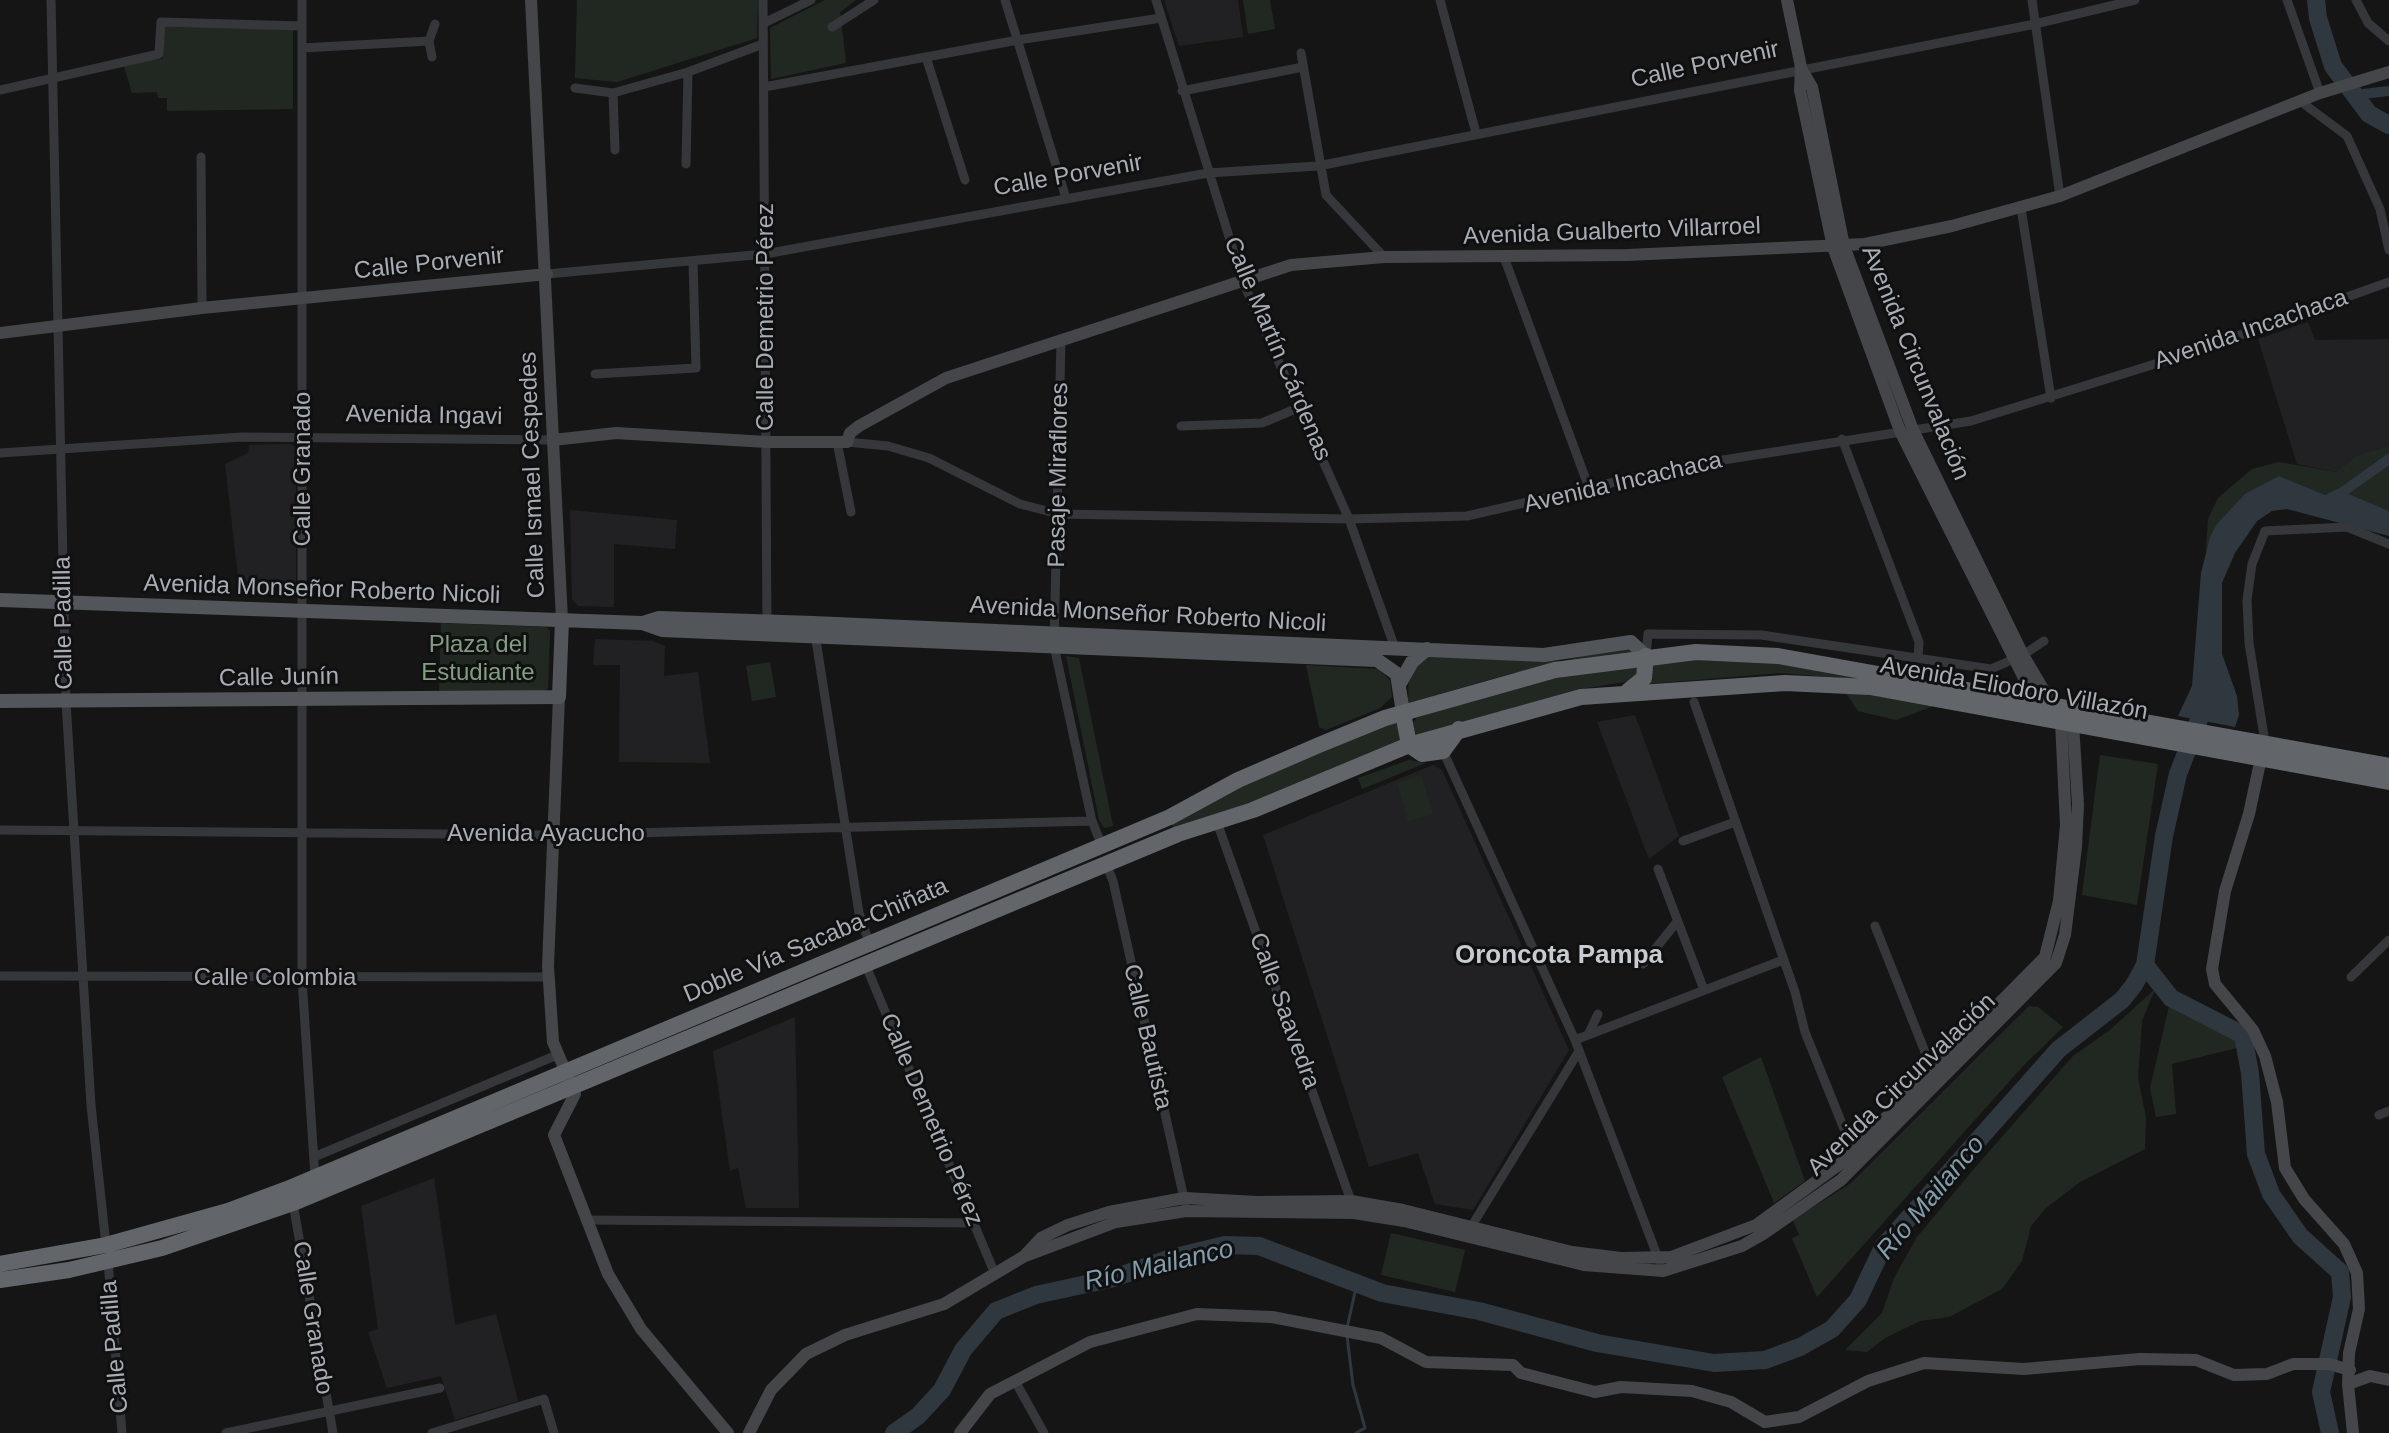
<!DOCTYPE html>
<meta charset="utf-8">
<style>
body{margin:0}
canvas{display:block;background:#151516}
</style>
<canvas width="2389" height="1433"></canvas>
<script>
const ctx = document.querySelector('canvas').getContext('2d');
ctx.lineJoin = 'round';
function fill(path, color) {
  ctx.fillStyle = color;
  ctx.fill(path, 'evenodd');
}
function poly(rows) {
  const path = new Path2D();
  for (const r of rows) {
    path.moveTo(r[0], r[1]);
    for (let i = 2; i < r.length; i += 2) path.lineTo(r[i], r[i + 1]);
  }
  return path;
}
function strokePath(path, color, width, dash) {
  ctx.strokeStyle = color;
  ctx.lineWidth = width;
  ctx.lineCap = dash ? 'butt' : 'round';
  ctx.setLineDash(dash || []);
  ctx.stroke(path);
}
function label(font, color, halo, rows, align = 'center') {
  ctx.font = font + ' Helvetica,sans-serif';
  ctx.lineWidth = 6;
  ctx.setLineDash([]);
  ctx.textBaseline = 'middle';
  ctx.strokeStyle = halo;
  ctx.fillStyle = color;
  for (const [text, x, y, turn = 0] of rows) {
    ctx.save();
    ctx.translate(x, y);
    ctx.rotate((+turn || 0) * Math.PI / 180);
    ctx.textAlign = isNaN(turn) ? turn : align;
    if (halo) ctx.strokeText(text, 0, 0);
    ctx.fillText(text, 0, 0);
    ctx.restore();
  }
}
fill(poly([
 [1164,0,1238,0,1243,37,1179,46],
 [2308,322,2315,340,2389,339,2389,446,2357,455,2336,472,2297,464,2258,339],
 [291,444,296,448,296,594,240,594,225,464,248,453,249,445],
 [570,510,677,520,675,549,614,544,614,607,578,606,572,599],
 [595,639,652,641,665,646,664,676,698,672,710,763,619,762,620,665,593,665],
 [1635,715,1679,836,1649,859,1597,722],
 [1433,765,1442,770,1569,1050,1473,1210,1435,1204,1418,1153,1369,1167,1263,835],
 [795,1017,799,1208,746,1208,738,1168,730,1171,713,1051],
 [434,1178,455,1325,496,1314,518,1401,455,1420,441,1376,387,1388,368,1332,378,1329,361,1206]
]), '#212123');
fill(poly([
 [577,0,758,0,757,38,617,82,575,78],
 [825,0,856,0,840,12,846,63,771,79,770,28],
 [1243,0,1270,0,1275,29,1248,34],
 [165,26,293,29,293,109,167,111,167,98,158,98,157,92,132,93,123,63,163,59],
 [2389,446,2389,511,2337,489,2325,495,2278,476,2206,551,2208,519,2218,498,2252,469,2279,462,2336,472,2357,455],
 [441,623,546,627,550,631,548,688,545,692,439,694],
 [1622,646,1637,652,1509,674,1408,703,1409,673,1430,655,1563,661],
 [1066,656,1079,658,1113,826,1104,828,1099,820],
 [1698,658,1758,660,1876,681,1781,673,1646,684,1653,661],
 [770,662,776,697,752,701,746,666],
 [1642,662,1642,671,1631,681,1575,690,1412,738,1412,724,1417,718,1507,687],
 [1306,665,1378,669,1390,680,1392,697,1380,708,1326,730,1319,727],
 [1845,692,1860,693,1934,706,1896,720,1858,711],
 [1398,719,1402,741,1258,802,1174,828,1172,824,1243,784],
 [2100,755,2158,764,2137,905,2082,895],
 [1409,760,1426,763,1362,789,1358,778],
 [1421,775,1433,814,1408,821,1397,783],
 [2155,989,2142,1021,2138,1078,2146,1117,2145,1149,2080,1182,2046,1208,2031,1226,2022,1261,2002,1289,1949,1317,1920,1321,1885,1338,1867,1352,1845,1350,1882,1313,1894,1278,1917,1237,1979,1163,2073,1056,2110,1030],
 [2171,998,2243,1035,2245,1046,2172,1064,2176,1114,2156,1117,2150,1088],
 [2029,1006,2038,1007,2063,1027,2023,1066,1817,1297,1792,1238,1799,1235,1793,1220,1851,1183],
 [1761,1057,1805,1181,1774,1203,1722,1077],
 [1391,1233,1465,1250,1455,1292,1381,1275]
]), '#212821');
fill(poly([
 [2279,476,2325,495,2337,489,2389,511,2389,536,2287,509,2272,511,2257,521,2235,553,2222,583,2222,654,2237,696,2239,715,2235,727,2178,716,2192,686,2201,573,2210,537,2217,524,2245,494]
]), '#2f383e');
strokePath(poly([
 [1347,1328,1357,1283],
 [1347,1336,1353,1385,1365,1428,1356,1433]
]), '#2f383e', 3);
strokePath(poly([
 [2354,95,2389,91],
 [2334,498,2389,459]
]), '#2f383e', 10);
strokePath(poly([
 [2316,0,2318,18,2333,66,2369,114,2389,125],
 [2145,965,2171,998,2243,1035,2250,1073,2256,1154,2271,1194,2300,1236,2340,1272,2342,1297,2321,1392,2330,1433],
 [894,1433,918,1416,942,1390,963,1350,996,1311,1036,1295,1114,1278,1171,1258,1225,1245,1259,1246,1382,1293,1479,1311,1597,1343,1714,1363,1765,1360,1800,1347,1832,1329,1858,1300,1883,1247,2059,1049,2122,1000,2134,985,2145,965,2164,836,2178,774,2207,699]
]), '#2f383e', 18);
strokePath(poly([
 [51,0,66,702,91,1105,106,1245],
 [302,0,302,979,315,1177],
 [763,0,767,625],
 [1005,0,1066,198],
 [1156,0,1243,282,1349,519,1395,648],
 [1440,0,1476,133],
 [2032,0,2060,196],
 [2287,0,2320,93],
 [2356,0,2368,23,2389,41],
 [764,23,811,0],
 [832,27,874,0],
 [302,48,429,41],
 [1301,53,1326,195,1384,257],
 [432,57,429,41,435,24],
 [926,57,965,180],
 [764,87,1018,40,1161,18],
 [575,88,613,93,688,72,763,44],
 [0,90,159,54,161,22,302,26],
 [1182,91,1303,67],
 [613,93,615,150],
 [2300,101,2347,136,2380,209,2389,250],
 [201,157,202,308],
 [686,164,688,72],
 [2021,208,2051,398],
 [1504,257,1589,488],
 [547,274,765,254,1208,173,1318,166,2035,24,2135,0],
 [1061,339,1054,646,1092,821,1102,846],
 [595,374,696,368,693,261],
 [1181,426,1262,423,1300,407],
 [1842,439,1919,642,1918,658],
 [837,442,851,512],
 [847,442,888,446,929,458,1020,504,1059,514,1349,519,1467,516,1685,466,1971,421,2184,355,2389,282],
 [0,453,242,437,553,440],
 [815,634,859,913,870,945],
 [1646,656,1648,634,1761,635,1991,669,2023,655,2044,641],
 [1694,702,1795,992,1805,1032,1855,1156],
 [2265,742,2249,643,2247,600,2252,564,2265,531,2347,527,2389,544],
 [1443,751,1575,1040,1660,1263],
 [1217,822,1351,1201],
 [0,830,555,835,1092,821],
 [1683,841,1735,822],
 [1106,864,1113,881,1185,1203],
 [1658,869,1704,990],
 [1875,926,1933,1072],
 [1643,964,1676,923],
 [866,966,995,1274],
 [0,976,549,977],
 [2351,977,2389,940],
 [1588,1035,1598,1014],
 [1575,1040,1783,960],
 [2379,1115,2389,1111],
 [314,1157,557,1055],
 [293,1203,333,1433],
 [587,1220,974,1223],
 [1468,1232,1579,1051],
 [108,1261,122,1433],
 [1015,1381,1044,1433],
 [226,1433,440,1388],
 [432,1433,544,1399,554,1433]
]), '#36373b', 9);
strokePath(poly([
 [531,0,562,620],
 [1787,0,1801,67,1800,90,1833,247,1900,431,2026,682,2023,699],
 [1802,70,1812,87,1844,246,1913,430,2023,655,2052,704],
 [0,333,202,308,547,274],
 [553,440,616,433,767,442,847,442,850,433,859,426,946,378,1291,265,1384,257,1628,255,1865,244,1952,226,2060,196,2320,93,2389,72],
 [559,697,548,966,553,1042,575,1094,554,1135,608,1274,641,1329,728,1433],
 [2261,758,2249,814,2225,891,2212,969,2215,984,2253,1030,2265,1056,2277,1102,2285,1168,2304,1199,2344,1244,2357,1273,2359,1309,2349,1353,2348,1384,2353,1433],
 [1025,1255,1041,1238,1068,1225,1109,1212,1184,1198,1257,1202,1351,1201,1403,1210,1572,1252,1621,1258,1671,1257,1756,1225,1840,1164,2045,957,2059,901,2066,825,2061,722],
 [2348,1384,2370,1376,2389,1380],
 [749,1433,771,1390,806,1354,845,1335,944,1304,1023,1257,1116,1222,1186,1211,1354,1213,1404,1221,1584,1265,1663,1271,1742,1246,1763,1234,1841,1180,2056,963,2065,935,2076,847,2078,805,2073,723],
 [960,1433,990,1394,1090,1342,1197,1314,1272,1317,1381,1338,1426,1362,1513,1365,1521,1373,1595,1392,1621,1387,1692,1391,1731,1402,1765,1422,1799,1417,1868,1381,1924,1363,2024,1369,2140,1359,2196,1360,2234,1375,2267,1374,2293,1364,2329,1364,2350,1370]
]), '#44464a', 12);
strokePath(poly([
 [0,600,642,623,662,630,1377,660,1397,674,1403,713],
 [643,623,659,618,813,623,1544,655,1631,642,1646,656],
 [1400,683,1412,662,1427,649],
 [0,701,559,697,562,620]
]), '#525559', 14);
strokePath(poly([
 [1628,691,1644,678,1646,656],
 [1403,713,1409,745,1422,754,1443,751,1459,729],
 [0,1264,106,1245,228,1211,287,1189,1170,817,1238,780,1319,745,1385,718,1555,670,1696,652,1778,656,2389,766],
 [0,1280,69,1270,162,1248,293,1203,1178,834,1253,810,1409,745,1581,697,1785,683,1870,687,2389,782]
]), '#62666b', 16);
label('24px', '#a8adb5', '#101011', [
 ["Calle Porvenir",1705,65,-12],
 ["Calle Porvenir",1068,176,-10],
 ["Avenida Gualberto Villarroel",1612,232,-2],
 ["Calle Porvenir",429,264,-6],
 ["Calle Demetrio Pérez",766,317,-90],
 ["Avenida Incachaca",2251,330,-19],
 ["Calle Martín Cárdenas",1277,349,67],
 ["Avenida Circunvalación",1915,363,68],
 ["Avenida Ingavi",424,416,1],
 ["Calle Granado",303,469,-90],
 ["Calle Ismael Cespedes",533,475,-92],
 ["Pasaje Miraflores",1059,475,-89],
 ["Avenida Incachaca",1623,483,-13],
 ["Avenida Monseñor Roberto Nicoli",322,590,2],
 ["Avenida Monseñor Roberto Nicoli",1148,615,3],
 ["Calle Padilla",64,623,-91],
 ["Calle Junín",279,678,-1],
 ["Avenida Eliodoro Villazón",2014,689,10],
 ["Avenida Ayacucho",546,834],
 ["Doble Vía Sacaba-Chiñata",816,941,-23],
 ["Calle Colombia",275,978],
 ["Calle Saavedra",1284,1011,70],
 ["Calle Bautista",1147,1037,77],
 ["Avenida Circunvalación",1902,1085,-44],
 ["Calle Demetrio Pérez",931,1120,67],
 ["Calle Granado",312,1318,81],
 ["Calle Padilla",115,1347,-95]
]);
label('24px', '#829e81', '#101011', [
 ["Plaza del",478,645],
 ["Estudiante",478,673]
]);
label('bold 26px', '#c8ccd1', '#101011', [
 ["Oroncota Pampa",1559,956]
]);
label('italic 26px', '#829dac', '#101011', [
 ["Río Mailanco",1931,1198,-50],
 ["Río Mailanco",1159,1266,-13]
]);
</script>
